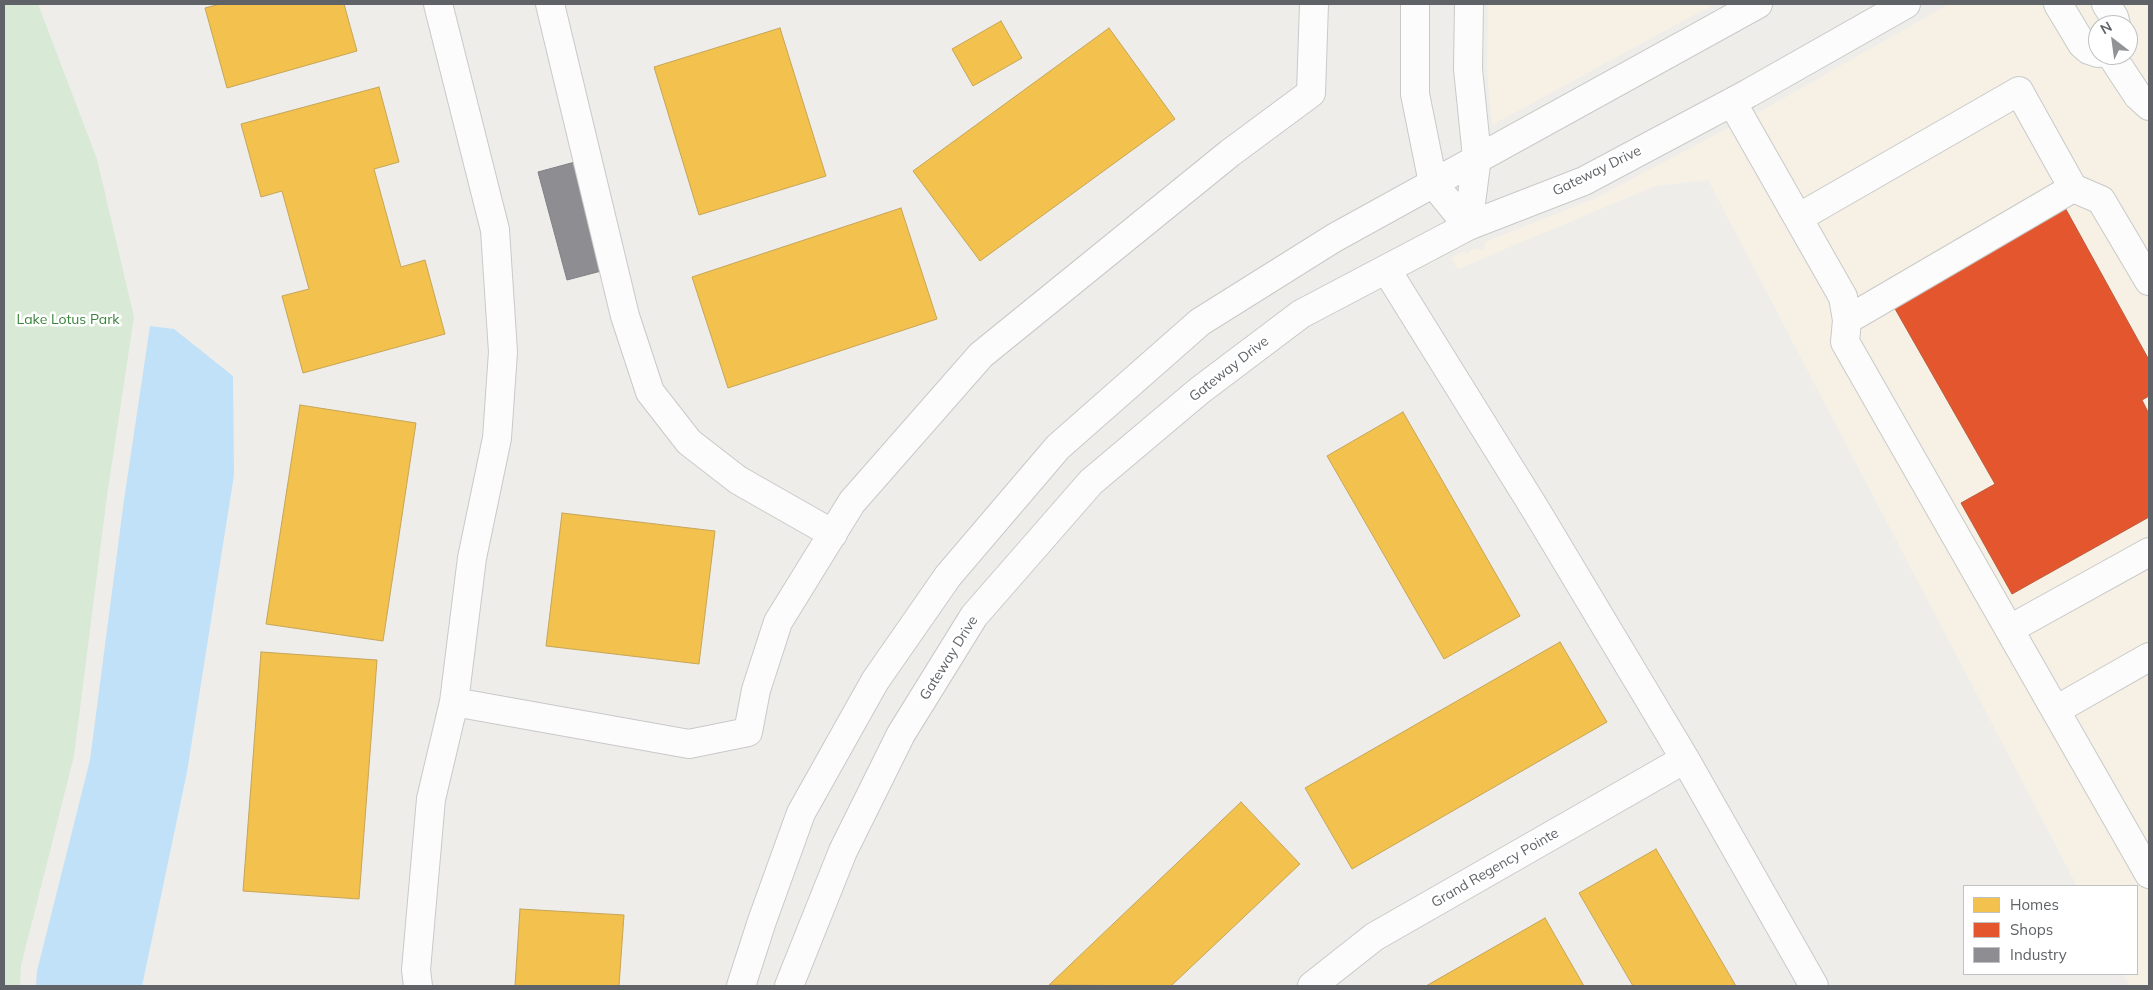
<!DOCTYPE html>
<style>
body{margin:0}
#map{position:relative;width:2153px;height:990px;overflow:hidden;background:#eeedea;font-family:Mulish,sans-serif}
canvas{display:block}
.frame{position:absolute;inset:0;border:5px solid #5f6367;pointer-events:none}
.legend{position:absolute;left:1963px;top:885px;width:175px;height:90px;box-sizing:border-box;background:#fff;border:1px solid #bfc1c2;margin:0;padding:6px 9px;list-style:none;font-size:15px;color:#5f6367}
.legend li{display:flex;align-items:center;gap:10px;height:25px}
.legend b{width:25px;border:1px solid #bfc1c2}
.north{position:absolute;left:2088px;top:15px;width:50px;height:50px;box-sizing:border-box;background:#fff;border:1px solid #bfc1c2;border-radius:50%;rotate:330deg;font-size:14px;font-weight:700;line-height:20px;text-align:center;color:#5f6367}
.north::after{content:'';display:block;margin:auto;width:18px;height:22px;background:#919395;clip-path:polygon(50% 0,100% 100%,50% 72%,0 100%)}
</style>
<div id="map">
<canvas width="2153" height="990"></canvas>
<div class="frame"></div>
<ul class="legend">
<li><b style="height:14px;background:#f2c14e"></b>Homes</li>
<li><b style="height:14px;background:#e4572e"></b>Shops</li>
<li><b style="height:14px;background:#8d8d92"></b>Industry</li>
</ul>
<div class="north">N</div>
</div>
<script>
const ctx = document.querySelector('canvas').getContext('2d');
ctx.lineJoin = 'round';
function fill(path, color) {
  ctx.fillStyle = color;
  ctx.fill(path, 'evenodd');
}
function poly(rows) {
  const path = new Path2D();
  for (const r of rows) {
    path.moveTo(r[0], r[1]);
    for (let i = 2; i < r.length; i += 2) path.lineTo(r[i], r[i + 1]);
  }
  return path;
}
function strokePath(path, color, width, dash) {
  ctx.strokeStyle = color;
  ctx.lineWidth = width;
  ctx.lineCap = dash ? 'butt' : 'round';
  ctx.setLineDash(dash || []);
  ctx.stroke(path);
}
function label(font, color, halo, rows, align = 'center') {
  ctx.font = font + ' Mulish,sans-serif';
  ctx.lineWidth = 5;
  ctx.setLineDash([]);
  ctx.textBaseline = 'middle';
  ctx.strokeStyle = halo;
  ctx.fillStyle = color;
  for (const [text, x, y, turn = 0] of rows) {
    ctx.save();
    ctx.translate(x, y);
    ctx.rotate((+turn || 0) * Math.PI / 180);
    ctx.textAlign = isNaN(turn) ? turn : align;
    if (halo) ctx.strokeText(text, 0, 0);
    ctx.fillText(text, 0, 0);
    ctx.restore();
  }
}
fill(poly([
 [1488,4,1714,4,1492,125,1487,70],
 [1949,4,2149,4,2149,986,2130,986,2123,974,2137,974,2137,886,2077,886,1708,180,1655,186,1458,269,1451,258,1464,251,1467,254,1474,248,1484,251,1485,242,1594,199,1759,112],
 [2098,25,2128,25,2128,55,2098,55]
]), '#f6f1e4');
fill(poly([
 [4,4,38,4,97,159,134,317,107,496,74,756,21,966,20,986,4,986]
]), '#d8ead6');
fill(poly([
 [150,326,174,329,233,376,234,475,187,772,142,986,36,986,37,971,90,760,124,500]
]), '#c0e1f7');
const homes = poly([
 [220,4,344,4,357,51,227,88,205,8,220,4],
 [1001,21,1022,58,973,86,952,49,1001,21],
 [780,28,826,176,699,215,654,67,780,28],
 [1109,28,1175,119,980,261,913,171,1109,28],
 [379,87,399,162,374,169,401,267,425,260,445,334,303,373,282,296,309,289,282,191,261,197,241,124,379,87],
 [901,208,937,319,728,388,692,277,901,208],
 [300,405,416,423,383,641,266,624,300,405],
 [1403,412,1520,616,1444,659,1327,456,1403,412],
 [562,513,715,531,699,664,546,646,562,513],
 [1560,642,1607,722,1352,869,1305,788,1560,642],
 [261,652,377,660,359,899,243,891,261,652],
 [1241,802,1300,864,1171,986,1049,985,1241,802],
 [1656,849,1736,986,1633,986,1579,893,1656,849],
 [520,909,624,915,619,986,515,986,520,909],
 [1545,918,1584,986,1426,986,1545,918]
]);
fill(homes, '#f2c14e');
strokePath(homes, '#c6a556', 1);
const shops = poly([
 [2063,204,2149,360,2149,396,2142,400,2149,414,2149,517,2012,594,1961,503,1995,484,1890,300,2063,204]
]);
fill(shops, '#e4572e');
strokePath(shops, '#bc5b3f', 1);
const industry = poly([
 [575,162,605,270,567,280,538,172,575,162]
]);
fill(industry, '#8d8d92');
strokePath(industry, '#7f8085', 1);
const minor = poly([
 [550,4,625,316,650,392,689,442,738,480,833,534],
 [1415,4,1415,94,1433,183,1468,226],
 [2058,4,2082,44,2089,50,2098,53],
 [2106,4,2114,17,2116,25],
 [2111,55,2138,96,2149,106],
 [1732,102,1843,297,1847,320,1845,342,2149,874],
 [2073,188,2101,200,2149,281],
 [1798,218,2019,91,2073,188,1847,320],
 [1468,226,1477,157,1468,69,1469,4],
 [1386,269,1537,512,1685,759,1814,986],
 [2010,629,2149,552],
 [454,702,689,744,748,732,756,690,778,622,852,502,981,355,1230,153,1311,93,1314,4],
 [2056,710,2149,657],
 [418,986,416,970,431,799,454,702,472,558,497,438,503,352,495,230,438,4],
 [741,986,762,921,801,813,875,681,948,576,1058,447,1200,322,1334,238,1758,4],
 [789,986,843,851,901,734,974,616,1091,482,1199,391,1301,314,1468,226,1584,181,1749,93,1906,4],
 [1312,986,1374,937,1685,759]
]);
strokePath(minor, '#c9c9c9', 30);
strokePath(minor, '#fcfcfc', 28);
label('14px', '#5f6367', '#fff', [
 ["Gateway Drive",1597,171,-26],
 ["Gateway Drive",1229,369,-38],
 ["Gateway Drive",949,658,-58],
 ["Grand Regency Pointe",1495,868,-30]
]);
label('14px', '#39843a', '#fff', [
 ["Lake Lotus Park",68,320]
]);
</script>
